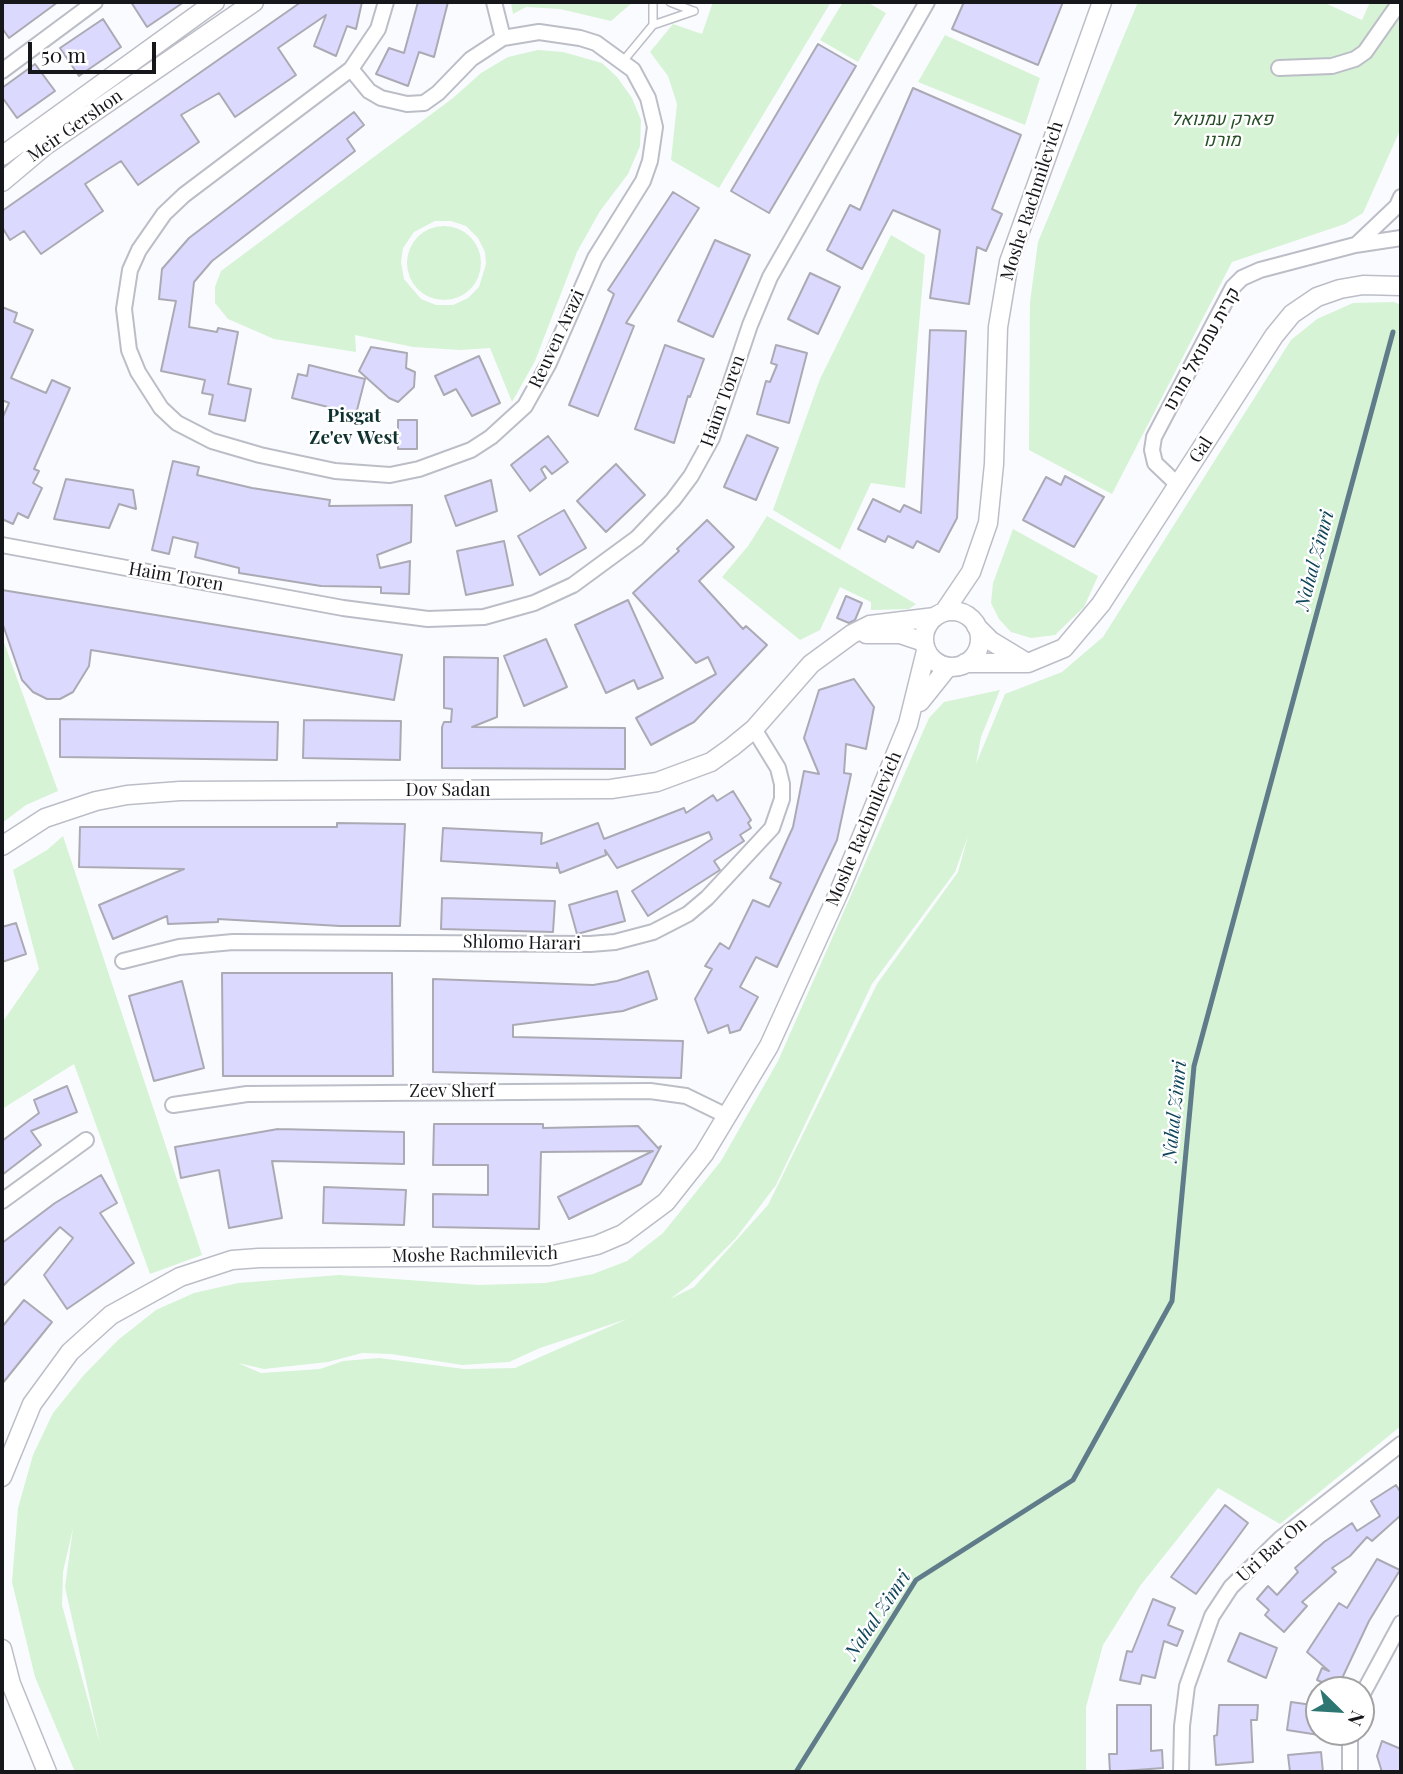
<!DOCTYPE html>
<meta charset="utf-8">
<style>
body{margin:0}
#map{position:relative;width:1403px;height:1774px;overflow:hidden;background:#fafbff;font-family:"Playfair Display",serif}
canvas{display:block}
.frame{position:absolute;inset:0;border:4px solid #16171a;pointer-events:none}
.north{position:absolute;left:1305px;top:1676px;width:70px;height:70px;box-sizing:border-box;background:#fff;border:2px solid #a2a2a3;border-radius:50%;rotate:114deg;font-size:19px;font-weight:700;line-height:28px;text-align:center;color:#16171a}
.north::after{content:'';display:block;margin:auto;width:24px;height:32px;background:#2d7672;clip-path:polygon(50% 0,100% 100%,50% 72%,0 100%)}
.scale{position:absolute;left:28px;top:42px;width:128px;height:32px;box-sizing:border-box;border:4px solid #16171a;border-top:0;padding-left:9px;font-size:21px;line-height:24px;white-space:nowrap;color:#16171a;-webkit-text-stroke:5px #fff;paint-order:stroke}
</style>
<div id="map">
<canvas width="1403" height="1774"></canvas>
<div class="frame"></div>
<div class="north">N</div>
<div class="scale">50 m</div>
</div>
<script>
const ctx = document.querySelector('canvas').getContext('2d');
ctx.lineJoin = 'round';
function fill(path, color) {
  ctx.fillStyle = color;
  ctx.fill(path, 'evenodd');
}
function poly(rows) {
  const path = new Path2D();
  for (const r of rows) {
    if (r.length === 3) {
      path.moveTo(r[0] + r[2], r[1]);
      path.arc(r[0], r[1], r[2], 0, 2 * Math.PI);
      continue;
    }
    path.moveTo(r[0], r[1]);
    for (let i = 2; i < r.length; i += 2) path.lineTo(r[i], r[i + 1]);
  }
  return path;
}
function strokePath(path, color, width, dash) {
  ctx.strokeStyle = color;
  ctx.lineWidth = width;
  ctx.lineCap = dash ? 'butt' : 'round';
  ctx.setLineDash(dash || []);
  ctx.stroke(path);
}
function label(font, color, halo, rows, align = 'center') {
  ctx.font = font + ' "Playfair Display",Heebo,serif';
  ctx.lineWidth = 5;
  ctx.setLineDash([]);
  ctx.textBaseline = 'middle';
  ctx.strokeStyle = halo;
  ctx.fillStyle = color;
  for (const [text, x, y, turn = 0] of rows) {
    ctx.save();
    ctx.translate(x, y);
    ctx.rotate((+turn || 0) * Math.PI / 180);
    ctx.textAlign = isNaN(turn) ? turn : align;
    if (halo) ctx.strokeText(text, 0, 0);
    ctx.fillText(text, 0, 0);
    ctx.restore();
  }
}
fill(poly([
 [511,2,633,2,611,21,560,9,526,7,513,14],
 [713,2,831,2,719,188,671,160,677,104,668,76,650,52,673,24,702,34],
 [843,2,867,2,886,13,858,62,820,40],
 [1138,2,1323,2,1362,20,1370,2,1401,2,1401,128,1363,213,1345,224,1232,262,1112,494,1029,450,1030,302,1038,242],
 [945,35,1040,78,1025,125,918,82],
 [538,50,563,52,602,63,617,77,632,98,641,120,640,146,628,174,600,211,577,252,535,361,512,402,490,348,460,350,413,347,355,335,356,352,274,339,228,319,215,303,215,287,221,271,453,98,481,73,508,57],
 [435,221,451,221,466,226,478,238,485,252,486,264,479,287,468,298,453,305,436,305,421,299,404,279,401,262,403,248,414,232],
 [444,263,37],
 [891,235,925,255,905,488,871,483,840,550,773,510,820,379],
 [1394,302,1401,305,1401,1426,1280,1524,1218,1488,1140,1586,1103,1645,1086,1707,1086,1772,75,1772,35,1677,12,1582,18,1508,33,1455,53,1413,83,1376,118,1340,156,1310,194,1293,238,1283,339,1275,478,1285,545,1283,593,1274,627,1261,663,1233,721,1161,778,1061,929,718,944,702,1000,690,981,737,976,764,1005,694,1062,672,1103,637,1291,340,1317,319,1353,303],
 [968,836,958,872,877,984,768,1205,694,1287,670,1299,689,1285,736,1238,776,1185,872,984,955,872],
 [627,1319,515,1368,464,1369,379,1358,343,1361,320,1369,261,1373,238,1363,264,1369,328,1362,362,1353,391,1354,462,1365,509,1362,540,1348],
 [73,1528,65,1587,100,1744,62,1605,63,1572],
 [767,516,916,604,909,609,871,610,871,602,840,587,820,630,800,640,722,577,748,546],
 [1013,529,1098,576,1084,607,1055,635,1031,638,1011,632,999,619,991,603,993,583],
 [2,637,58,791,26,805,2,823],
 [63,836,202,1255,150,1274,74,1064,2,1109,2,1023,39,969,13,870,47,850]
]), '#d6f3d5');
strokePath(poly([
 [796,1772,916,1580,1073,1480,1172,1301,1194,1066,1393,332]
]), '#607c8a', 5);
const building = poly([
 [2,2,58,2,9,38,2,28,2,2],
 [131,2,184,2,147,27,131,2],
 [301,2,362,2,356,29,347,26,336,56,314,46,326,15,278,48,296,75,235,117,219,93,181,115,199,142,138,185,121,161,85,184,103,211,41,254,24,231,10,240,2,227,2,211,301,2],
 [418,2,448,2,434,57,419,52,408,86,376,74,389,48,404,53,418,2],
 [964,2,1063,2,1038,65,952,29,964,2],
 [103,19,121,47,79,76,60,48,103,19],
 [818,44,856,66,769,213,731,191,818,44],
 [35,64,55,91,17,118,2,97,2,88,35,64],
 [913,88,1021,135,992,209,1002,214,986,251,977,247,969,304,930,298,940,230,893,210,862,269,827,250,850,205,860,210,913,88],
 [354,112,364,125,347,139,355,151,212,261,194,282,189,327,217,332,218,328,238,332,228,384,251,389,245,421,209,414,213,395,202,393,205,380,161,371,176,301,159,299,162,269,189,238,354,112],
 [673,192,699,208,626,323,634,326,598,416,569,405,614,294,608,290,673,192],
 [715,240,750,255,713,337,678,321,715,240],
 [810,273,840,287,818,334,788,319,810,273],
 [2,307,17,313,14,322,33,330,11,378,46,393,52,380,70,388,34,469,39,471,33,483,42,488,28,518,18,513,13,524,2,519,2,419,9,403,2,400,2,307],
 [930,330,966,331,957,518,939,552,917,541,913,548,888,536,885,542,858,529,873,499,900,512,904,505,921,513,930,330],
 [665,345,704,359,690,397,688,396,674,443,635,429,665,345],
 [776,345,807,353,789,423,757,414,766,381,770,382,777,365,771,363,776,345],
 [371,347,407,353,406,368,415,372,414,387,398,402,389,398,359,371,371,347],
 [479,356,500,403,472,416,456,389,444,395,435,376,479,356],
 [309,365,365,379,356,414,292,398,298,374,307,376,309,365],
 [398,420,417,420,417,449,398,449,398,420],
 [747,435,778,448,756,500,724,487,747,435],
 [548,436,568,462,552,474,545,466,541,469,546,478,530,491,511,465,548,436],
 [173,461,199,467,197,475,252,488,330,500,329,506,412,505,411,542,377,555,380,568,410,561,409,594,381,593,381,587,321,586,239,573,239,568,195,557,198,543,173,537,169,554,152,550,173,461],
 [616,464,645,495,606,532,577,501,616,464],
 [1065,476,1104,497,1074,547,1023,520,1046,477,1061,485,1065,476],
 [66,479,133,490,136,509,119,504,109,528,54,519,66,479],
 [491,480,497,511,456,526,445,496,491,480],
 [564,510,586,548,540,575,518,536,564,510],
 [707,520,734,547,699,581,743,629,746,626,767,645,694,722,651,745,636,718,716,674,708,657,696,663,633,593,679,551,677,549,707,520],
 [504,541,513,585,466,595,457,551,504,541],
 [2,590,402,655,394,700,91,650,89,666,73,692,60,699,47,699,33,692,22,680,2,622,2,590],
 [846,596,862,603,855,620,849,623,837,618,846,596],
 [628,600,663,678,638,689,634,680,606,693,575,625,628,600],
 [546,639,567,687,524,706,504,656,546,639],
 [444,657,498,658,497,717,472,727,625,728,625,769,442,768,442,727,444,722,451,722,452,709,444,708,444,657],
 [854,679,874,707,866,749,846,744,844,773,851,774,837,840,777,967,756,957,740,987,758,997,740,1030,730,1033,728,1025,708,1033,695,999,712,969,705,966,720,943,729,949,753,900,769,907,781,883,770,878,793,827,804,771,819,774,804,738,819,690,854,679],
 [60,719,278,722,277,760,60,757,60,719],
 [304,720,401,721,400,760,303,758,304,720],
 [733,791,751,820,748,823,751,828,740,835,744,841,714,861,720,870,648,916,632,891,712,839,709,832,617,868,605,850,606,855,560,873,557,863,557,868,441,861,443,828,542,833,541,844,598,823,604,839,684,808,686,813,713,795,717,801,733,791],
 [337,823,405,824,400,926,340,926,218,919,218,922,168,924,167,916,113,939,99,905,184,869,79,867,80,827,337,827,337,823],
 [617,891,625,921,577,934,569,905,617,891],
 [442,898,555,901,553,932,441,929,442,898],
 [16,923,26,954,2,962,2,927,16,923],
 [648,971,657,999,623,1011,513,1025,513,1037,683,1041,681,1078,433,1072,433,979,593,985,617,981,648,971],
 [222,973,392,973,393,1076,223,1076,222,973],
 [182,981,204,1068,154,1081,129,996,182,981],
 [67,1086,77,1112,31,1131,41,1145,2,1175,2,1141,39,1113,34,1100,67,1086],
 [434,1124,543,1124,543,1128,638,1126,658,1148,661,1146,641,1184,569,1219,558,1197,653,1151,541,1152,539,1229,433,1227,433,1194,488,1195,488,1165,433,1165,434,1124],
 [278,1129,404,1132,404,1164,272,1161,282,1218,229,1228,219,1170,181,1178,175,1147,278,1129],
 [101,1175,117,1203,100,1213,134,1263,67,1309,44,1275,73,1238,60,1227,2,1287,2,1243,55,1203,101,1175],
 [324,1187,406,1190,404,1225,323,1223,324,1187],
 [24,1300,52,1322,2,1384,2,1327,24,1300],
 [1396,1485,1401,1493,1401,1515,1372,1541,1367,1537,1350,1556,1332,1568,1336,1572,1302,1602,1307,1606,1284,1632,1265,1615,1269,1610,1257,1599,1268,1586,1277,1595,1298,1572,1295,1568,1324,1542,1352,1523,1357,1531,1380,1516,1371,1501,1396,1485],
 [1225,1505,1248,1523,1196,1594,1171,1577,1225,1505],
 [1377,1559,1400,1570,1369,1621,1337,1689,1317,1680,1322,1668,1329,1671,1307,1652,1339,1603,1347,1608,1377,1559],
 [1153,1599,1175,1608,1168,1625,1183,1631,1177,1646,1164,1641,1155,1678,1142,1675,1140,1684,1120,1680,1127,1651,1132,1652,1153,1599],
 [1240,1633,1277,1648,1266,1678,1228,1661,1240,1633],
 [1291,1702,1319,1706,1319,1735,1287,1730,1291,1702],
 [1117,1705,1151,1705,1151,1751,1162,1750,1163,1768,1110,1772,1109,1754,1117,1754,1117,1705],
 [1219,1705,1258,1705,1257,1720,1251,1720,1253,1762,1216,1765,1214,1736,1217,1735,1219,1705],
 [1382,1741,1401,1749,1401,1772,1382,1772,1377,1756,1382,1741],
 [1321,1752,1323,1772,1290,1772,1288,1755,1321,1752]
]);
fill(building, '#dbd9fe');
strokePath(building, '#abaab4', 2);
const service = poly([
 [653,2,653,25],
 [670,2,693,11],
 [624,60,653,25,694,11]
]);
const minor = poly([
 [494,2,503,38],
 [1279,68,1332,66,1355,59,1365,52,1400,2],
 [351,69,369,91,381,98,407,104,424,103,438,93,471,59,503,38,539,32,580,38,596,43,633,70,648,98,655,127,650,161,643,181,595,258,549,363,525,406,491,437,471,450,419,469,390,475,335,471,260,455,212,441,177,423,161,408,138,372,129,350,124,309,130,270,139,250,164,214,184,195,351,69,378,29,386,2],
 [2,71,95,2],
 [1357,244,1397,206,1401,197],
 [1178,485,1155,463,1152,450,1154,437,1233,287,1242,278,1260,270,1355,245,1401,238],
 [2,545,343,608,428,619,484,617,534,603,573,585,637,538,673,500,691,476,712,438,750,325,770,277,927,2],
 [123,961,179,947,233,942,590,944,615,942,653,932,688,914,707,898,772,828,782,799,782,784,778,768,754,729],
 [173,1105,247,1094,650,1091,686,1096,727,1116],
 [2,1201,86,1140],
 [1361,1697,1401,1623],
 [1181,1772,1182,1726,1187,1686,1212,1616,1231,1587,1281,1538,1401,1444],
 [1350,1772,1350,1732]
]);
const tertiary = poly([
 [2,156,215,2],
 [2,182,46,145,254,2],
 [952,639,28],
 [944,612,971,572,988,523,994,464,998,327,1009,262,1102,2],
 [976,626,991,641,1024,661],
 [866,634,900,634,924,642],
 [965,663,1028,663,1064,648,1101,604,1274,336,1292,314,1317,297,1340,289,1363,285,1401,286],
 [920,702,948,667],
 [2,846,45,818,96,801,127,795,180,791,611,789,657,782,711,762,732,747,754,729,811,664,852,634,870,625,935,617],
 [2,1477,32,1404,70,1352,111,1315,180,1277,232,1260,259,1258,549,1256,597,1245,623,1234,666,1202,704,1154,769,1046,839,892,908,724,926,651],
 [2,1649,11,1684,47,1772]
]);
strokePath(service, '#bcbec7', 10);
strokePath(minor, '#bcbec7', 18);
strokePath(tertiary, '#bcbec7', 21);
strokePath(service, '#fff', 7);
strokePath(minor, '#fff', 14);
strokePath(tertiary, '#fff', 18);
label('italic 18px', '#264f26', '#fff', [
 ["פארק עמנואל",1222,119],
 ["מורנו",1222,140]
]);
label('18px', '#16171a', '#fff', [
 ["Meir Gershon",75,126,-35],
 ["Moshe Rachmilevich",1032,201,-72],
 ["Reuven Arazi",557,339,-65],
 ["קרית עמנואל מורנו",1202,349,-61],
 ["Haim Toren",723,401,-70],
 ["Gal",1201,450,-57],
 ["Haim Toren",176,577,10],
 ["Dov Sadan",448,790],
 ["Moshe Rachmilevich",864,829,-67],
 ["Shlomo Harari",522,943,1],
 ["Zeev Sherf",452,1091],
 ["Moshe Rachmilevich",475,1255,-1],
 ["Uri Bar On",1272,1550,-42]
]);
label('bold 19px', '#0f3230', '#fff', [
 ["Pisgat",354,416],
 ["Ze'ev West",354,438]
]);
label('italic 19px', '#0f455a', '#fff', [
 ["Nahal Zimri",1315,560,-75],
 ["Nahal Zimri",1175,1111,-84],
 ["Nahal Zimri",878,1615,-56]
]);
</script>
